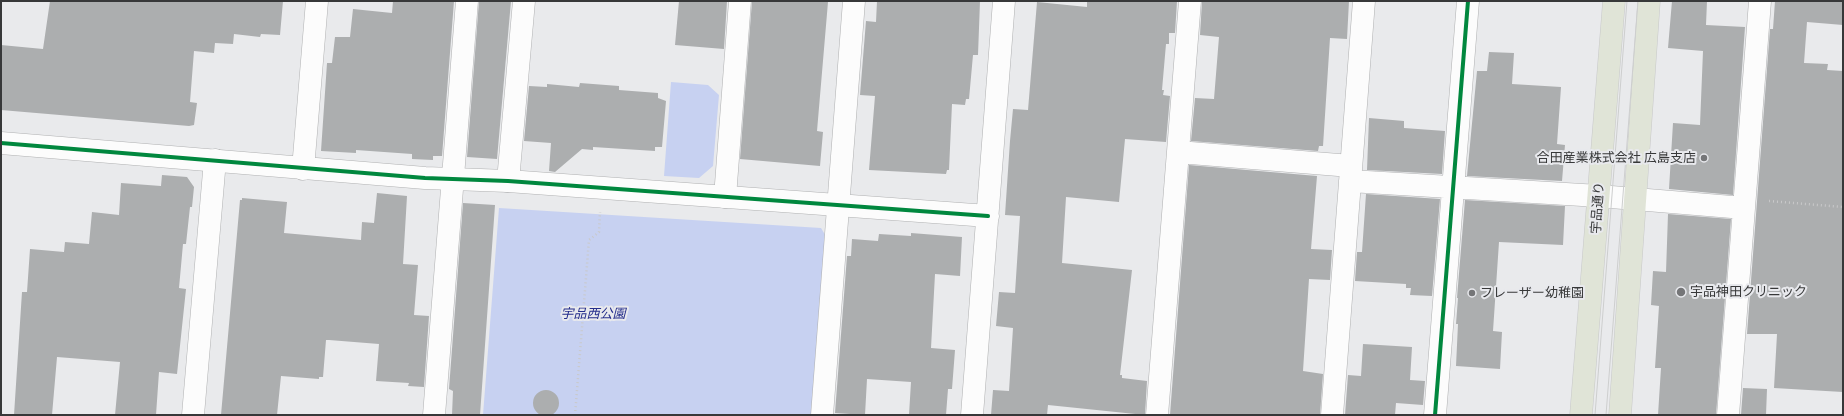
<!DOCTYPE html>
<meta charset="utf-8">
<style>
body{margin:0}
#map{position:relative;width:1844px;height:416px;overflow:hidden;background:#e9eaec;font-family:"Noto Serif",serif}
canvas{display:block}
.frame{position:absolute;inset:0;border:2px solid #373839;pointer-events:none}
</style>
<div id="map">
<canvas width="1844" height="416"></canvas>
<div class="frame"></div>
</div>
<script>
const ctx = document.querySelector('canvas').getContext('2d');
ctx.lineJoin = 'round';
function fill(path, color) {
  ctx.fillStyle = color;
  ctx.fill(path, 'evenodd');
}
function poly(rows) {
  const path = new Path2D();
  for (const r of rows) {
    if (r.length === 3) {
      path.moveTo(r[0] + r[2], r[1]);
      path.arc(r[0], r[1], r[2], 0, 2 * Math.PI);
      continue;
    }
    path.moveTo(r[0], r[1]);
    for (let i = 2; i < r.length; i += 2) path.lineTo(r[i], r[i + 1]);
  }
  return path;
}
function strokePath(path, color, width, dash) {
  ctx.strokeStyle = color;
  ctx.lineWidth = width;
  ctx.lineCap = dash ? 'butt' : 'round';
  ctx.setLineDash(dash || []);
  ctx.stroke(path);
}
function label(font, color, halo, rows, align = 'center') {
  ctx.font = font + ' "Noto Serif","Noto Sans JP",serif';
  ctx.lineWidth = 4;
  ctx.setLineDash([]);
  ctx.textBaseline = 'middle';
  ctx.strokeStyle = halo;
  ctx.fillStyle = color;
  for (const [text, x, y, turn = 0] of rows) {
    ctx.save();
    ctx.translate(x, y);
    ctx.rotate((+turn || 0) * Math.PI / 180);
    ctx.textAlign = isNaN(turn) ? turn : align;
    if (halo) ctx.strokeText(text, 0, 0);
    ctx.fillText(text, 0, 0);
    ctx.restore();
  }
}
fill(poly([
 [671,82,708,85,719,95,713,166,699,178,664,176],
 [499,208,821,228,827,238,814,415,483,415]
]), '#c7d1f1');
fill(poly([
 [50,1,283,1,280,35,261,34,260,37,234,34,233,44,215,43,214,53,194,51,190,102,197,103,194,125,189,126,1,110,1,45,43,49],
 [393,1,454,1,442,156,433,156,433,160,412,159,412,154,356,150,356,153,321,151,327,63,332,63,335,37,350,37,353,9,392,13],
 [479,1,511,1,497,159,467,157],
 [679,1,727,1,724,49,675,45],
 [752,1,828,2,817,131,823,132,820,166,740,159],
 [877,1,980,1,978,55,973,55,969,99,966,99,965,105,952,104,949,170,947,170,946,174,869,170,875,96,860,95,866,21,876,22],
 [1087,1,1177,1,1175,33,1169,33,1169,44,1166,44,1162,90,1164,90,1163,95,1170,96,1166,142,1125,139,1119,202,1066,197,1062,263,1132,270,1120,375,1122,375,1122,378,1147,381,1145,415,1048,405,1047,415,991,415,993,390,1009,391,1013,328,996,326,999,292,1015,293,1020,216,1005,215,1010,141,1013,109,1028,110,1037,2,1087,7],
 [1202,1,1349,1,1347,39,1330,38,1323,146,1319,146,1318,151,1191,141,1195,98,1214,99,1219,37,1200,35],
 [1672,1,1707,1,1706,25,1745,27,1733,195,1669,189,1673,123,1700,125,1703,51,1668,48],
 [1775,1,1843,1,1843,25,1807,22,1804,63,1828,64,1827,70,1843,71,1843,392,1774,388,1777,334,1747,334,1770,29,1773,29],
 [1489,52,1514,53,1512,84,1561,87,1557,144,1565,145,1562,181,1467,176,1477,71,1487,71],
 [580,83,619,86,619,90,658,93,658,98,666,101,662,147,655,147,655,151,593,147,593,150,582,149,555,172,549,171,551,143,524,141,529,86,547,87,547,84,579,87],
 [1369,118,1404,121,1404,128,1445,131,1442,174,1367,170],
 [1189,165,1317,176,1311,249,1332,250,1330,280,1309,279,1303,371,1323,374,1320,415,1170,415],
 [162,175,187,177,194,187,192,207,190,207,186,244,183,244,179,288,186,289,177,374,159,372,156,415,115,415,120,362,57,357,52,415,14,415,22,292,27,292,30,249,64,252,65,242,89,244,92,212,119,215,121,183,161,186],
 [377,193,407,196,403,264,418,265,414,315,429,316,424,387,408,386,409,383,376,381,379,344,329,340,326,340,323,377,319,377,319,379,281,376,277,415,221,415,240,200,242,200,242,198,287,202,284,233,361,240,362,222,374,223],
 [1366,194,1440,199,1432,296,1410,295,1411,288,1406,288,1406,284,1355,281,1357,252,1362,252],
 [1465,200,1565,206,1563,245,1499,242,1493,331,1502,332,1500,369,1456,366,1458,324,1456,324,1458,298,1457,298],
 [463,203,495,205,480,415,452,415,453,391,449,389],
 [1668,214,1731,219,1716,415,1658,415,1661,368,1655,368,1659,306,1651,305,1653,271,1666,272],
 [911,233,962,237,960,276,935,274,931,348,955,350,952,389,948,389,946,415,909,415,911,382,867,379,865,415,835,413,847,256,851,256,852,239,878,241,879,234,911,236],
 [1363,344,1412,347,1410,380,1425,381,1423,405,1396,403,1395,415,1345,415,1348,375,1361,376],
 [1743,388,1767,389,1766,415,1741,415],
 [546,403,13]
]), '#acaeaf');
const street = poly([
 [1178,152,1351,166],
 [303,169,317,1],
 [508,181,524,1],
 [1350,181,1599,196,1744,208],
 [725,197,740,1],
 [193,415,215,160],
 [434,415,467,1],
 [822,415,854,1],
 [1157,415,1190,1],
 [1332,415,1364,1],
 [1435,415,1468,1],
 [1728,415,1760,1]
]);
const secondary = poly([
 [1,143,425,178,508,181,988,216],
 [972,415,1004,1]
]);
const highway = poly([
 [1581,415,1614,1],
 [1620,415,1649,1]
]);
strokePath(street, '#b0b1b2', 23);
strokePath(secondary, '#b0b1b2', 23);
strokePath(highway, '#c7c8c9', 23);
strokePath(poly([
 [1769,201,1843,207],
 [575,415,589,240,599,232,600,212]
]), '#c9c9ca', 2.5, [1, 3]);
strokePath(street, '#fcfcfc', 22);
strokePath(secondary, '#fcfcfc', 22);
strokePath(highway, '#e0e4d7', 22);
strokePath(poly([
 [1595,415,1627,1],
 [1606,415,1638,1]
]), '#cdcece', 1);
strokePath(poly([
 [1,143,425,178,508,181,988,216],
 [1435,415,1468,1]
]), '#00873e', 4);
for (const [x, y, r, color] of [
 [1704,158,4,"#757678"],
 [1681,292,5,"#757678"],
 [1472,293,4,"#757678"]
]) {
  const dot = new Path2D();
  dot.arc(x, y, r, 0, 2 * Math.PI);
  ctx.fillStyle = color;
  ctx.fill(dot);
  strokePath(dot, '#e8e9ed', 1.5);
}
label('13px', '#373839', '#e8e9ed', [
 ["合田産業株式会社 広島支店",1696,158,"right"],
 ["宇品神田クリニック",1690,292],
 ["フレーザー幼稚園",1480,293]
], 'left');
label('13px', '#373839', '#e8e9ed', [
 ["宇品通り",1598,208,-86]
]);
label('italic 13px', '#252e8c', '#e8e9ed', [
 ["宇品西公園",593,314]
]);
</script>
